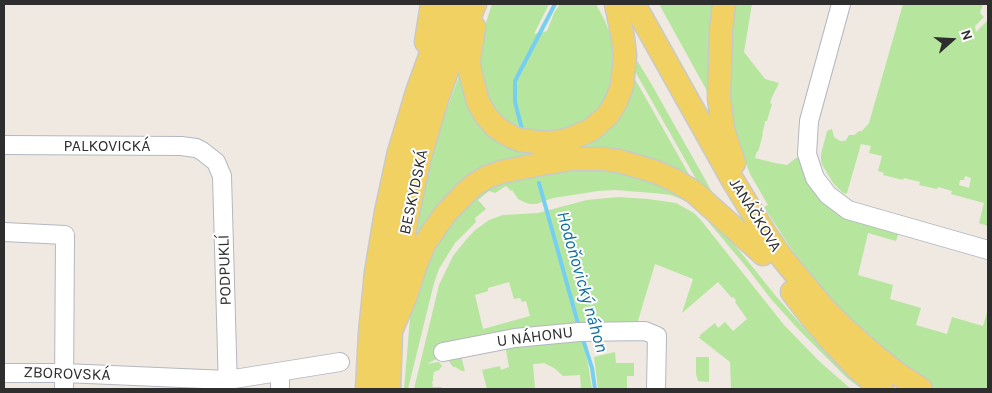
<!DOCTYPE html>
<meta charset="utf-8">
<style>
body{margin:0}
#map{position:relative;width:992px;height:393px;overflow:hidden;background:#efe9e1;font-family:Karla,sans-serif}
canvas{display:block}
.frame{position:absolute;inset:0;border:5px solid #2e2e2e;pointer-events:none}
.north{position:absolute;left:927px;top:15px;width:50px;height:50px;-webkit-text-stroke:4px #fff;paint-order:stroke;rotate:71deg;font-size:14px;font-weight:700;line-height:20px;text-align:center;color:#2e2e2e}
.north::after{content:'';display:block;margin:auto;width:18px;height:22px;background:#2e2e2e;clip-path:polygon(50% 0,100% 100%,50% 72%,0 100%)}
</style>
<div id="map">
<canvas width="992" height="393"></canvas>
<div class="frame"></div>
<div class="north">N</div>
</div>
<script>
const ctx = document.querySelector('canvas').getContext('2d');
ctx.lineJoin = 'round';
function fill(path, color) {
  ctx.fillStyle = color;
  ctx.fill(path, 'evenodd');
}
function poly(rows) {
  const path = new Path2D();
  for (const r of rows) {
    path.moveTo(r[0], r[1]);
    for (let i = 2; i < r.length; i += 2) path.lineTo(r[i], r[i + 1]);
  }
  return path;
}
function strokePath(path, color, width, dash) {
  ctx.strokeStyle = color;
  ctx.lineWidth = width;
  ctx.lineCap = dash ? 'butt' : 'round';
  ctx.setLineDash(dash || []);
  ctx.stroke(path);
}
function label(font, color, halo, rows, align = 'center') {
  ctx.font = font + ' Karla,sans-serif';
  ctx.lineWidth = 4;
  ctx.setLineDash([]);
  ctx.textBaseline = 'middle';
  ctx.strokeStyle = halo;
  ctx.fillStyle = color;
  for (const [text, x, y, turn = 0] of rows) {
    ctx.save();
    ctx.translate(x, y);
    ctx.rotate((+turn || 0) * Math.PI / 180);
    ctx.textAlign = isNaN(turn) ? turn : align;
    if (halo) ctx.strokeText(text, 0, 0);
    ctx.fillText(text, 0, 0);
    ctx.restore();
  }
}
fill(poly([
 [492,4,549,4,534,34,547,31,554,13,560,4,596,4,604,19,611,36,615,56,610,97,577,130,519,133,494,113,479,77,483,32],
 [659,4,717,4,712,94,707,91],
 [733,4,752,4,744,52,765,79,779,83,772,97,770,103,772,104,767,121,765,121,764,127,762,134,763,134,758,152,757,151,755,158,775,163,787,165,796,158,801,157,808,179,899,232,896,241,868,233,858,275,893,285,890,299,921,308,916,325,947,334,952,317,983,326,988,309,988,389,935,389,869,340,829,296,794,253,764,207,768,205,750,174,738,143,732,118,729,95],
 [903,4,983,4,980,13,984,17,975,26,976,32,988,20,988,226,979,223,984,203,951,194,952,191,938,187,937,189,919,185,920,182,904,178,903,180,883,175,884,173,878,171,882,156,869,153,871,146,861,144,847,193,845,194,842,192,833,183,823,166,821,161,821,154,827,131,832,129,834,137,840,141,844,141,846,140,849,135,854,135,859,131,862,131,869,123],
 [965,176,971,178,969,188,959,185,960,180,964,180],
 [635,57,652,85,716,199,700,186,632,66],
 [462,68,487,127,583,141,631,72,695,185,678,175,518,161,416,244,421,202,433,153,442,122],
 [568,168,619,170,689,196,686,201,671,195,653,193,615,190,598,191,579,194,553,198,536,204,530,204,526,203,518,199,512,190,511,191,506,186,495,193,489,191,478,200,486,209,475,218,476,222,455,243,439,269,434,283,408,389,404,389,411,307,427,260,457,210,492,185],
 [618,197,648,199,676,203,694,213,700,219,784,325,820,362,851,389,731,389,730,362,698,337,700,337,700,335,715,323,718,328,725,322,733,331,747,319,735,302,736,301,735,299,733,297,732,298,718,282,682,313,693,279,655,264,637,324,440,357,427,364,438,362,440,363,442,366,439,370,434,372,433,376,433,381,432,382,433,387,441,387,443,389,414,389,439,285,453,256,465,241,474,231,489,220,503,215,538,213,587,200],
 [509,282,514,299,520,298,522,302,526,301,530,316,483,329,475,295,488,291,488,288],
 [694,200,726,234,775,295,812,337,837,361,870,389,862,389,847,378,798,329,771,299,748,269,701,213,689,203],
 [582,338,588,364,592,389,581,389,580,375,563,376,554,368,544,363,533,364,535,389,487,389,482,370,500,366,501,370,509,367,505,345],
 [615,352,616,363,634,363,634,376,627,376,627,389,598,389,594,357],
 [461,356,465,371,462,371,455,367,453,367,450,363,449,361,451,359],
 [696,357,709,357,709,382,698,381,696,374]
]), '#b6e59e');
strokePath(poly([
 [522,129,515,102,515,81,555,4],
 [539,183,579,327],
 [582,336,592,368,595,389]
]), '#75cff0', 4);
const minor = poly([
 [841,4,809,121,807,154,815,178,828,195,848,210,988,250],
 [4,145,181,146,196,148,202,151,216,162,222,176,228,389],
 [4,232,65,235,64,389],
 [443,352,515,338,579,332,645,331,657,336,656,389],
 [4,373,64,373,228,380,340,362],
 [280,389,280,372]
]);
const major = poly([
 [634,4,732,179,765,233,783,259,823,307,846,330,873,354,898,374,921,389],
 [724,4,721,30,719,98,723,129,734,163],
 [474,27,469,60,470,71,478,102,486,116,495,126,502,131,512,137,520,140,544,143,562,141,572,138,591,130,608,115,616,102,622,86,625,56,623,38,616,4],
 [426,42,432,4],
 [792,292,812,318,833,343,858,369,882,389],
 [391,331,405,298,416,264,425,243,445,214,466,192,474,185,487,177,501,172,536,165,571,159,604,159,619,161,656,172,674,180,694,192,763,254],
 [367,389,370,333,376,272,386,212,399,152,417,92,430,56,452,4],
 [389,389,391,331,398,273,407,217,420,157,437,99,448,68,475,4]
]);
strokePath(minor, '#b4b7c1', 20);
strokePath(major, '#c9c9c9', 25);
strokePath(minor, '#fff', 18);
strokePath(major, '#f2d163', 22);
label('16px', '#2e2e2e', '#fff', [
 ["PALKOVICKÁ",107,146],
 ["BESKYDSKÁ",414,192,-78],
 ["JANÁČKOVA",755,215,58],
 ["PODPUKLÍ",225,270,-92],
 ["U NÁHONU",535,337,-7],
 ["ZBOROVSKÁ",67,374,2]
]);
label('italic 18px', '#0d6fa3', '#fff', [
 ["Hodoňovický náhon",582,282,74]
]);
</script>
